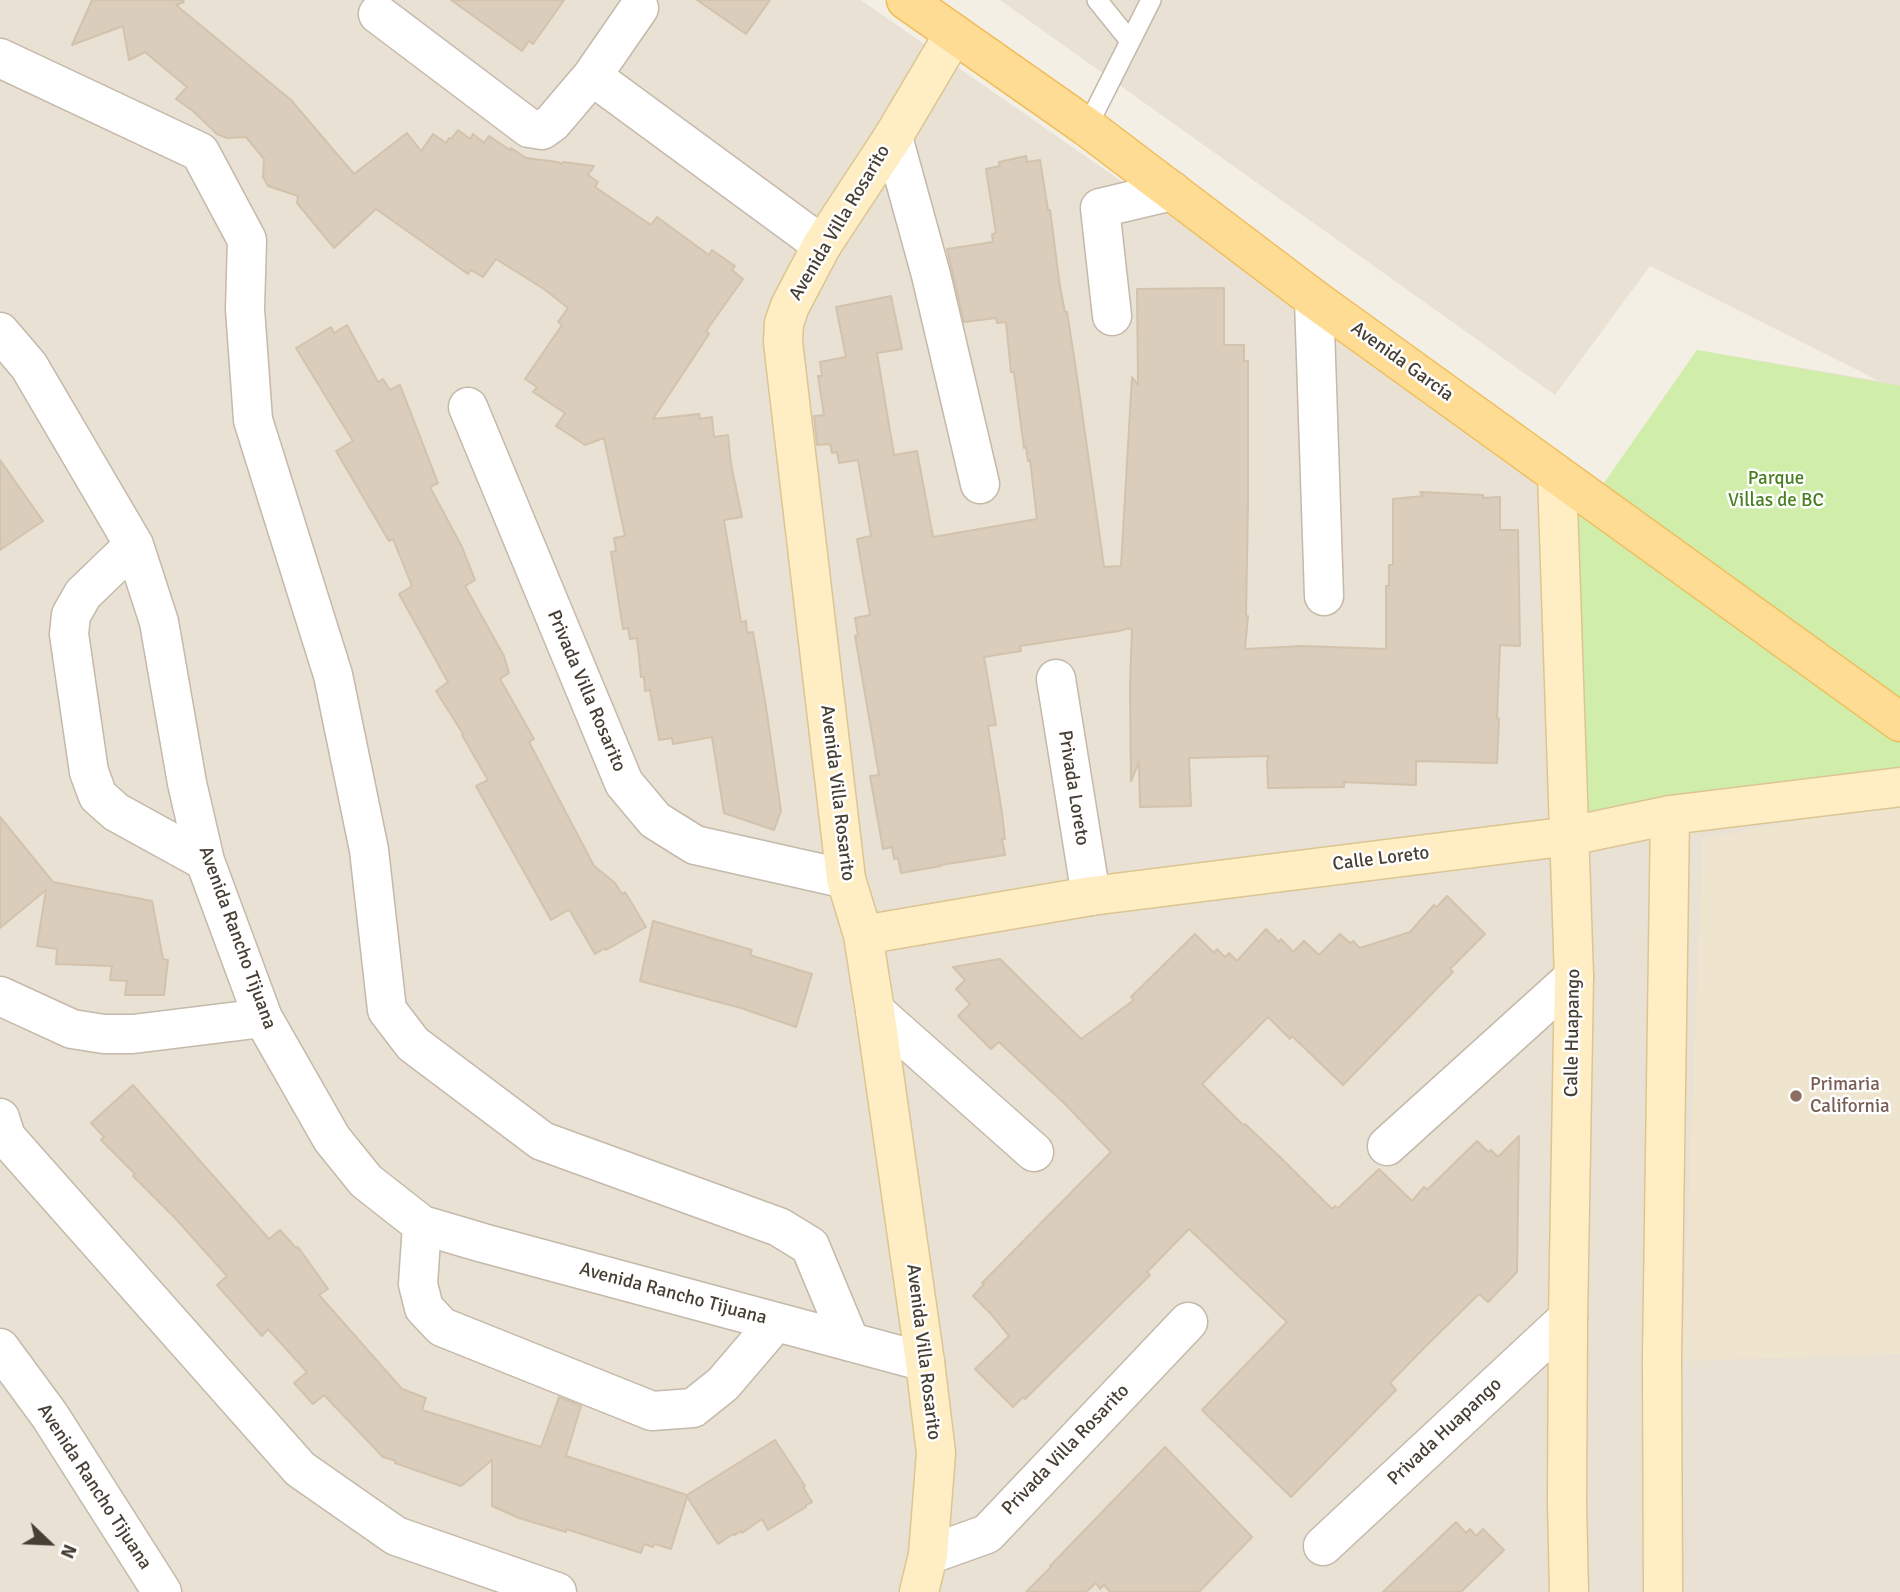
<!DOCTYPE html>
<meta charset="utf-8">
<style>
body{margin:0}
#map{position:relative;width:1900px;height:1592px;overflow:hidden;background:#f4efe5;font-family:Signika,sans-serif}
canvas{display:block}
.north{position:absolute;left:14px;top:1508px;width:70px;height:70px;-webkit-text-stroke:5px #fff;paint-order:stroke;rotate:113deg;font-size:19px;font-weight:700;line-height:28px;text-align:center;color:#473f34}
.north::after{content:'';display:block;margin:auto;width:24px;height:32px;background:#473f34;clip-path:polygon(50% 0,100% 100%,50% 72%,0 100%)}
</style>
<div id="map">
<canvas width="1900" height="1592"></canvas>
<div class="north">N</div>
</div>
<script>
const ctx = document.querySelector('canvas').getContext('2d');
ctx.lineJoin = 'round';
function fill(path, color) {
  ctx.fillStyle = color;
  ctx.fill(path, 'evenodd');
}
function poly(rows) {
  const path = new Path2D();
  for (const r of rows) {
    path.moveTo(r[0], r[1]);
    for (let i = 2; i < r.length; i += 2) path.lineTo(r[i], r[i + 1]);
  }
  return path;
}
function strokePath(path, color, width, dash) {
  ctx.strokeStyle = color;
  ctx.lineWidth = width;
  ctx.lineCap = dash ? 'butt' : 'round';
  ctx.setLineDash(dash || []);
  ctx.stroke(path);
}
function label(font, color, halo, rows, align = 'center') {
  ctx.font = font + ' Signika,sans-serif';
  ctx.lineWidth = 5;
  ctx.setLineDash([]);
  ctx.textBaseline = 'middle';
  ctx.strokeStyle = halo;
  ctx.fillStyle = color;
  for (const [text, x, y, turn = 0] of rows) {
    ctx.save();
    ctx.translate(x, y);
    ctx.rotate((+turn || 0) * Math.PI / 180);
    ctx.textAlign = isNaN(turn) ? turn : align;
    if (halo) ctx.strokeText(text, 0, 0);
    ctx.fillText(text, 0, 0);
    ctx.restore();
  }
}
fill(poly([
 [0,0,861,0,1588,506,1697,350,1879,381,1650,266,1555,395,1000,0,1900,0,1900,1592,0,1592]
]), '#e9e1d3');
fill(poly([
 [1900,800,1900,1354,1682,1361,1703,839]
]), '#efe4cd');
fill(poly([
 [1697,350,1900,386,1900,773,1555,832,1552,481,1588,506]
]), '#d1edaa');
const building = poly([
 [92,0,183,0,184,2,176,5,291,100,354,174,407,133,421,151,433,134,446,143,449,138,451,139,458,130,470,139,473,134,484,143,489,136,510,150,511,148,526,158,558,162,561,164,563,162,594,166,588,175,598,182,595,187,651,225,657,217,709,255,712,250,735,266,732,270,743,279,706,331,709,334,653,419,699,414,700,419,712,417,714,437,728,435,731,464,742,517,724,520,741,622,746,621,747,633,753,632,766,707,781,811,774,830,724,813,712,737,673,744,672,738,659,740,650,690,645,691,644,677,641,677,637,638,630,639,628,628,623,629,611,552,616,551,614,538,625,536,604,438,585,445,556,426,565,413,533,392,537,387,525,379,562,325,558,322,568,308,544,289,496,259,483,277,471,270,468,274,376,209,334,248,297,203,298,196,268,186,263,177,264,159,246,137,227,138,217,134,193,111,176,99,187,87,145,52,129,60,123,26,72,45,92,0],
 [451,0,564,0,533,44,529,41,522,51,451,0],
 [697,0,770,0,746,34,697,0],
 [1026,156,1027,162,1040,160,1048,210,1050,210,1060,287,1065,312,1067,312,1075,363,1104,567,1121,566,1132,377,1138,385,1137,289,1224,288,1224,345,1244,345,1244,361,1248,361,1248,502,1246,616,1248,616,1245,649,1302,646,1386,649,1386,586,1389,586,1389,565,1393,565,1393,499,1423,496,1420,492,1483,495,1483,498,1500,497,1500,530,1518,530,1520,646,1500,645,1497,718,1499,719,1497,763,1416,761,1416,785,1344,782,1344,787,1268,788,1267,761,1269,756,1189,758,1191,806,1140,807,1139,762,1131,781,1130,687,1132,629,1130,629,1130,628,1119,631,1020,646,1021,651,984,657,996,725,988,726,1002,813,1005,839,1002,839,1005,855,940,865,941,866,901,873,898,858,894,859,892,847,883,849,870,776,879,775,855,636,858,635,855,618,870,615,857,539,871,536,858,460,839,463,837,452,832,453,830,444,817,445,814,416,824,415,818,376,822,376,820,362,846,357,836,307,891,296,902,349,877,353,894,455,917,451,933,537,1037,519,1030,460,1028,461,1026,447,1024,448,1014,372,1011,372,1006,322,997,323,996,318,964,322,947,249,993,242,992,234,996,233,986,169,1000,166,999,162,1026,156],
 [347,325,378,382,383,379,390,390,400,385,438,483,430,487,462,547,475,580,465,586,504,656,509,673,500,679,534,739,529,742,594,866,615,883,622,894,625,892,646,927,606,950,605,948,595,954,570,911,568,910,551,920,476,786,488,780,462,735,463,734,436,691,448,682,399,594,412,586,393,539,389,541,336,451,353,441,296,348,331,327,334,333,347,325],
 [0,460,43,521,0,550,0,460],
 [0,817,53,882,152,901,163,959,168,960,164,995,125,995,127,981,110,980,112,966,56,964,57,949,37,946,46,890,0,928,0,817],
 [1447,896,1485,934,1450,969,1453,972,1343,1085,1292,1036,1290,1039,1268,1017,1202,1084,1243,1125,1245,1124,1282,1159,1332,1209,1335,1206,1338,1208,1379,1169,1412,1201,1424,1187,1427,1190,1477,1141,1488,1152,1491,1150,1498,1157,1519,1136,1517,1272,1488,1302,1479,1294,1426,1346,1390,1383,1396,1390,1291,1497,1202,1410,1287,1322,1189,1229,1147,1272,1150,1275,1025,1399,1023,1397,1013,1407,975,1369,1009,1336,992,1315,973,1296,984,1284,982,1283,1111,1152,1065,1104,999,1042,991,1049,958,1016,970,1004,956,989,965,980,953,967,1000,959,1081,1039,1134,1000,1131,997,1195,934,1214,953,1217,949,1225,957,1229,953,1237,961,1266,929,1279,942,1281,939,1293,952,1304,941,1319,955,1340,934,1350,943,1353,941,1360,948,1410,932,1434,905,1437,907,1447,896],
 [653,921,752,950,750,955,812,974,796,1027,741,1008,640,981,653,921],
 [133,1085,269,1239,280,1230,296,1248,298,1247,328,1289,319,1295,402,1389,426,1398,422,1410,541,1447,559,1397,581,1406,566,1456,687,1495,775,1440,805,1486,803,1487,812,1502,806,1505,806,1507,768,1530,762,1519,742,1533,741,1531,735,1535,733,1534,718,1544,687,1497,671,1549,655,1544,653,1547,644,1544,641,1553,566,1529,566,1532,519,1518,492,1506,492,1460,461,1486,395,1463,396,1461,383,1457,324,1395,313,1404,294,1383,307,1372,268,1329,262,1336,217,1285,227,1276,176,1219,133,1176,135,1174,101,1140,104,1137,91,1123,133,1085],
 [1165,1447,1252,1537,1199,1592,1110,1592,1104,1585,1100,1589,1096,1583,1086,1592,1026,1592,1051,1567,1050,1566,1165,1447],
 [1456,1522,1466,1533,1470,1529,1476,1536,1483,1529,1504,1550,1461,1592,1383,1592,1456,1522]
]);
fill(building, '#dacdbc');
strokePath(building, '#d3c2ac', 2);
const lane = poly([
 [1097,0,1130,41],
 [1087,127,1151,0]
]);
const street = poly([
 [378,14,529,128,542,130,552,123,592,76,639,8],
 [0,58,200,152,247,240,245,309,253,420,333,675,369,850,387,1010,413,1044,542,1141,779,1227,810,1246,850,1342],
 [592,76,822,245],
 [893,137,931,275,980,484],
 [1314,299,1324,596],
 [1112,316,1100,208,1172,191],
 [0,332,29,366,134,545,159,622,187,783,205,861,263,1018,332,1139,366,1181,422,1225,483,1243,925,1362],
 [468,407,624,783,655,820,695,845,846,879],
 [134,545,83,594,71,615,69,634,89,772,98,796,116,812,205,861],
 [1056,679,1091,896],
 [0,996,72,1029,104,1034,133,1034,263,1018],
 [875,1011,1034,1152],
 [0,1118,6,1137,300,1469,396,1536,557,1592],
 [1387,1146,1574,977],
 [422,1225,418,1284,424,1308,442,1327,652,1411,693,1408,723,1384,776,1322],
 [0,1348,50,1416,162,1592],
 [1323,1546,1568,1318],
 [928,1555,987,1534,1188,1322]
]);
const secondary = poly([
 [1557,475,1574,977,1568,1318,1567,1503,1569,1592],
 [863,935,1091,896,1570,836,1670,815,1900,787],
 [919,1592,928,1555,936,1453,925,1362,875,1011,863,935,846,879,783,342,784,323,790,306,822,245,893,137,954,34],
 [1663,1592,1662,1359,1670,815]
]);
const primary = poly([
 [906,0,1087,127,1314,299,1900,722]
]);
strokePath(lane, '#c4b9aa', 22);
strokePath(street, '#c4b9aa', 41);
strokePath(secondary, '#dcc592', 41);
strokePath(primary, '#efbc58', 41);
strokePath(lane, '#fff', 19);
strokePath(street, '#fff', 38);
strokePath(secondary, '#ffeec4', 38);
strokePath(primary, '#ffdc93', 38);
for (const [x, y, r, color] of [
 [1796,1096,7,"#8d6e63"]
]) {
  const dot = new Path2D();
  dot.arc(x, y, r, 0, 2 * Math.PI);
  ctx.fillStyle = color;
  ctx.fill(dot);
  strokePath(dot, '#fff', 2.5);
}
label('19px', '#473f34', '#fff', [
 ["Avenida Villa Rosarito",840,223,-59],
 ["Avenida García",1402,362,36],
 ["Privada Villa Rosarito",586,691,67],
 ["Privada Loreto",1073,788,81],
 ["Avenida Villa Rosarito",837,793,83],
 ["Calle Loreto",1381,859,-7],
 ["Avenida Rancho Tijuana",237,938,70],
 ["Calle Huapango",1573,1033,-89],
 ["Avenida Rancho Tijuana",673,1294,15],
 ["Avenida Villa Rosarito",923,1352,83],
 ["Privada Huapango",1445,1432,-43],
 ["Privada Villa Rosarito",1066,1450,-46],
 ["Avenida Rancho Tijuana",94,1487,57]
]);
label('19px', '#497f21', '#fff', [
 ["Parque",1776,479],
 ["Villas de BC",1776,501]
]);
label('19px', '#785e54', '#fff', [
 ["Primaria",1810,1085],
 ["California",1810,1107]
], 'left');
</script>
